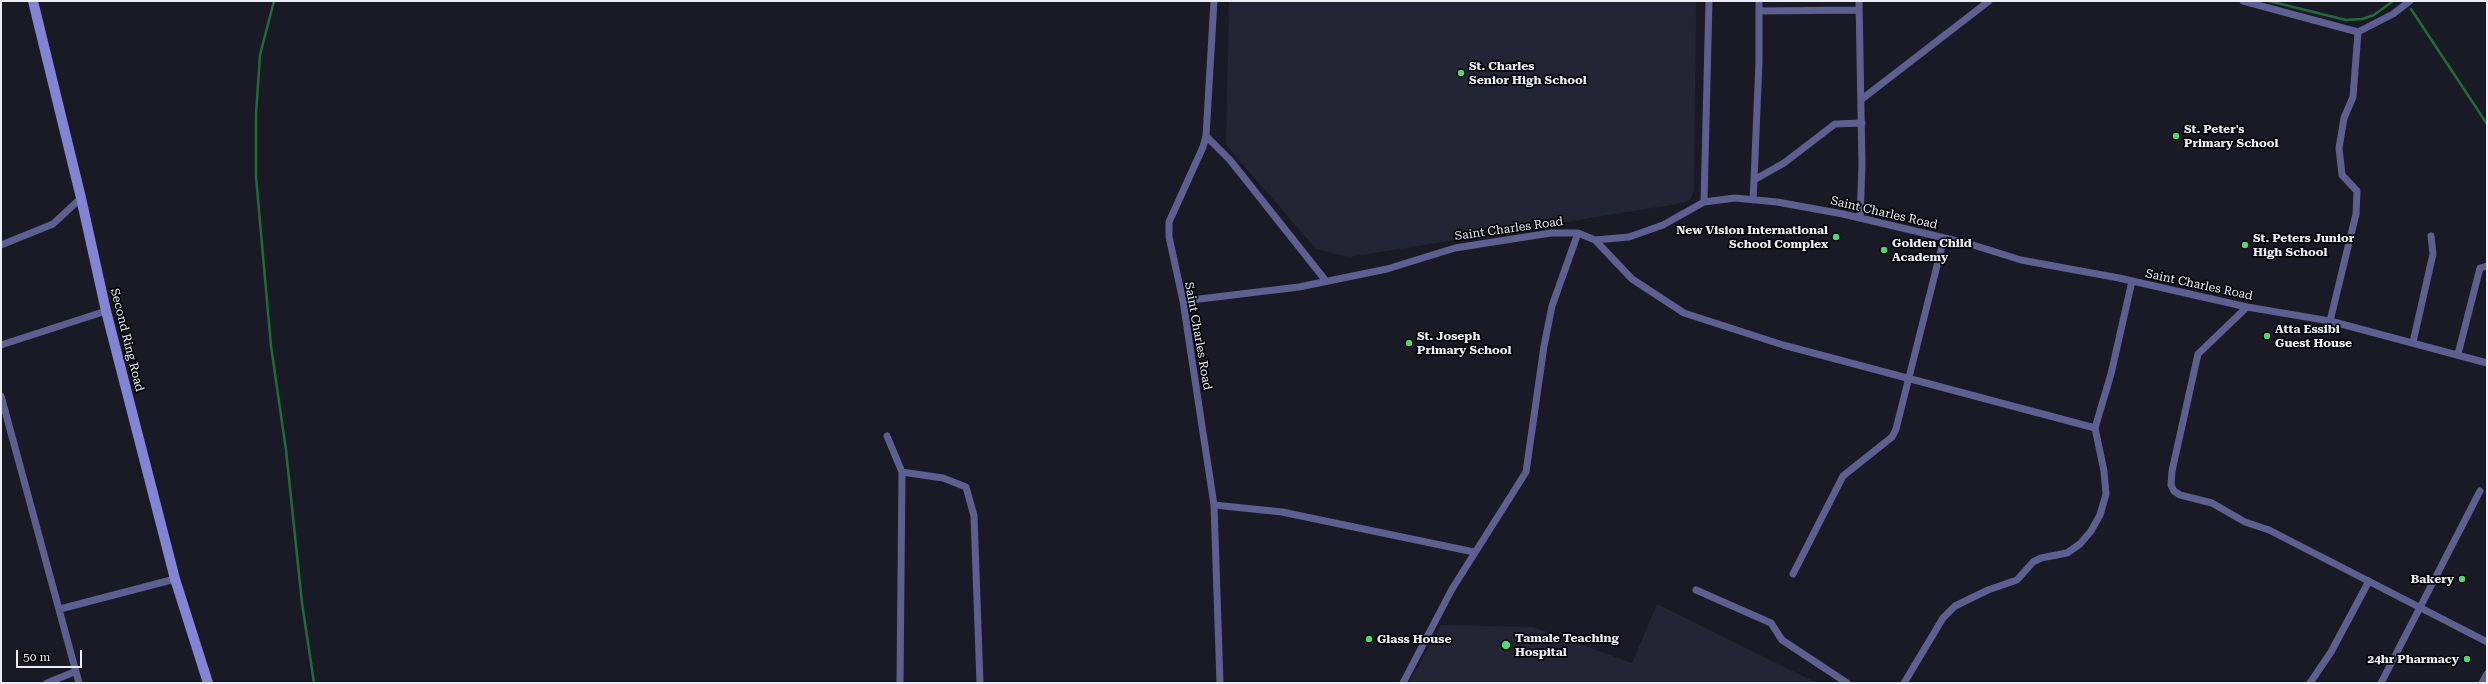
<!DOCTYPE html>
<style>
body{margin:0}
#map{position:relative;width:2488px;height:684px;overflow:hidden;background:#191a25;font-family:"Roboto Serif",serif}
canvas{display:block}
.frame{position:absolute;inset:0;border:2px solid #ebecf4;pointer-events:none}
.scale{position:absolute;left:16px;top:650px;width:66px;height:18px;box-sizing:border-box;border:2px solid #ebecf4;border-top:0;padding-left:5px;font-size:12px;line-height:14px;white-space:nowrap;color:#ebecf4;-webkit-text-stroke:3px #05060a;paint-order:stroke}
</style>
<div id="map">
<canvas width="2488" height="684"></canvas>
<div class="frame"></div>
<div class="scale">50 m</div>
</div>
<script>
const ctx = document.querySelector('canvas').getContext('2d');
ctx.lineJoin = 'round';
function fill(path, color) {
  ctx.fillStyle = color;
  ctx.fill(path, 'evenodd');
}
function poly(rows) {
  const path = new Path2D();
  for (const r of rows) {
    path.moveTo(r[0], r[1]);
    for (let i = 2; i < r.length; i += 2) path.lineTo(r[i], r[i + 1]);
  }
  return path;
}
function strokePath(path, color, width, dash) {
  ctx.strokeStyle = color;
  ctx.lineWidth = width;
  ctx.lineCap = dash ? 'butt' : 'round';
  ctx.setLineDash(dash || []);
  ctx.stroke(path);
}
function label(font, color, halo, rows, align = 'center') {
  ctx.font = font + ' "Roboto Serif",serif';
  ctx.lineWidth = 3.5;
  ctx.setLineDash([]);
  ctx.textBaseline = 'middle';
  ctx.strokeStyle = halo;
  ctx.fillStyle = color;
  for (const [text, x, y, turn = 0] of rows) {
    ctx.save();
    ctx.translate(x, y);
    ctx.rotate((+turn || 0) * Math.PI / 180);
    ctx.textAlign = isNaN(turn) ? turn : align;
    if (halo) ctx.strokeText(text, 0, 0);
    ctx.fillText(text, 0, 0);
    ctx.restore();
  }
}
fill(poly([
 [1229,1,1696,1,1694,191,1690,200,1677,204,1349,257,1316,249,1226,145],
 [1657,604,1817,683,1409,683,1441,625,1533,627,1632,663]
]), '#232535');
strokePath(poly([
 [274,1,260,55,256,114,256,177,271,346,286,450,302,603,314,683],
 [2269,1,2346,20,2362,19,2374,15,2393,1],
 [2411,9,2487,124]
]), '#236b36', 2.5);
strokePath(poly([
 [1214,1,1206,136,1203,147,1169,222,1169,237,1183,301,1214,505,1220,683],
 [1859,1,1862,165,1860,218],
 [2243,1,2358,32],
 [1759,11,1859,10],
 [1862,99,1989,1],
 [1206,136,1230,160,1326,281],
 [1754,180,1759,62,1759,1],
 [1753,200,1754,180,1784,163,1835,124,1862,123],
 [1704,202,1709,1],
 [1595,240,1632,279,1684,313,1783,345,2095,428],
 [1,245,53,224,81,198],
 [1183,301,1299,287,1387,269,1455,248,1551,233,1578,233,1595,240,1629,237,1663,225,1704,202,1735,198,1777,202,1843,214,1970,244,2021,260,2119,278,2247,307,2330,321,2487,363],
 [2247,307,2198,354,2172,471,2171,485,2174,491,2180,495,2212,503,2245,522,2269,530,2487,642],
 [2330,321,2356,214,2357,191,2342,175,2339,148,2344,118,2353,97,2358,32,2393,14,2410,1],
 [2413,342,2433,254,2431,236],
 [1,345,106,311],
 [2458,354,2480,268,2487,266],
 [1,396,79,683],
 [887,436,902,472,900,683],
 [902,472,943,478,966,487,974,516,980,683],
 [1214,505,1282,512,1474,552],
 [1793,574,1843,476,1892,437,1896,429,1944,238],
 [1696,590,1771,623,1782,640,1847,683],
 [60,609,175,579],
 [47,683,74,672],
 [1403,683,1452,589,1526,472,1544,346,1552,306,1578,233],
 [1904,683,1943,618,1955,606,1988,590,2017,580,2033,562,2041,558,2067,553,2080,544,2091,531,2100,515,2106,494,2104,471,2095,428,2111,374,2132,281],
 [2310,683,2331,652,2369,581],
 [2381,683,2480,491],
 [2482,683,2487,674]
]), '#5c5f8f', 7);
strokePath(poly([
 [33,1,81,198,106,311,175,579,208,683]
]), '#8285d3', 10);
for (const [x, y, r, color] of [
 [1461,73,4,"#51d674"],
 [2176,136,4,"#51d674"],
 [1836,237,4,"#51d674"],
 [2245,245,4,"#51d674"],
 [1884,250,4,"#51d674"],
 [2267,336,4,"#51d674"],
 [1409,343,4,"#51d674"],
 [2462,579,4,"#51d674"],
 [1369,639,4,"#51d674"],
 [1506,645,5,"#51d674"],
 [2467,659,4,"#51d674"]
]) {
  const dot = new Path2D();
  dot.arc(x, y, r, 0, 2 * Math.PI);
  ctx.fillStyle = color;
  ctx.fill(dot);
  strokePath(dot, '#05060a', 1.5);
}
label('bold 12px', '#ebecf4', '#05060a', [
 ["St. Charles",1469,66],
 ["Senior High School",1469,80],
 ["St. Peter's",2184,129],
 ["Primary School",2184,143],
 ["New Vision International",1828,230,"right"],
 ["School Complex",1828,244,"right"],
 ["St. Peters Junior",2253,238],
 ["High School",2253,252],
 ["Golden Child",1892,243],
 ["Academy",1892,257],
 ["Atta Essibi",2275,329],
 ["Guest House",2275,343],
 ["St. Joseph",1417,336],
 ["Primary School",1417,350],
 ["Bakery",2454,579,"right"],
 ["Tamale Teaching",1515,638],
 ["Hospital",1515,652],
 ["Glass House",1377,639],
 ["24hr Pharmacy",2459,659,"right"]
], 'left');
label('12px', '#ebecf4', '#05060a', [
 ["Saint Charles Road",1884,213,13],
 ["Saint Charles Road",1509,229,-8],
 ["Saint Charles Road",2199,285,12],
 ["Saint Charles Road",1198,336,80],
 ["Second Ring Road",127,340,76]
]);
</script>
